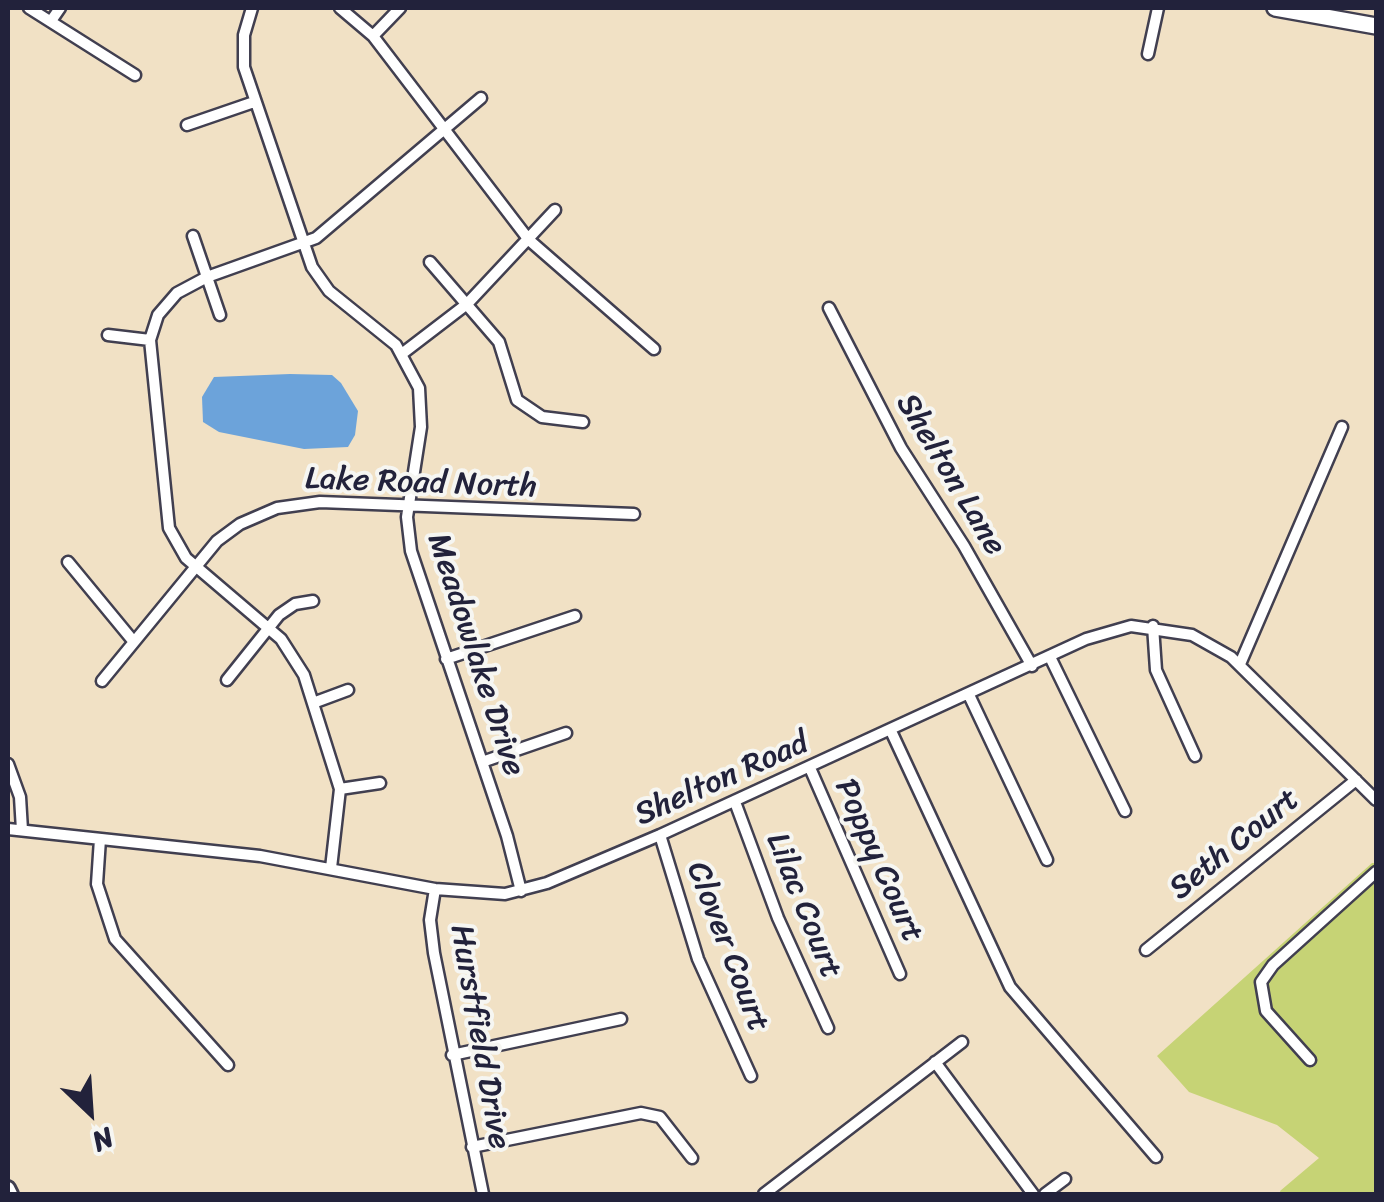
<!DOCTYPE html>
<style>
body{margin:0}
#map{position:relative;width:1384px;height:1202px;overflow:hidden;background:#f1e1c5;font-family:Sriracha,sans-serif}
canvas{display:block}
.frame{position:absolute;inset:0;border:10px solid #22223b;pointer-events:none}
.north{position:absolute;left:40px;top:1062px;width:100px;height:100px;-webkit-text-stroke:8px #f6f6f2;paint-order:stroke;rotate:155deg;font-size:28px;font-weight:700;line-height:40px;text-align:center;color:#22223b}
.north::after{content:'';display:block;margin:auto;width:35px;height:45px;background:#22223b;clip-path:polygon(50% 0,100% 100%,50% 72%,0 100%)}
</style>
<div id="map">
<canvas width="1384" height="1202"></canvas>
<div class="frame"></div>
<div class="north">N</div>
</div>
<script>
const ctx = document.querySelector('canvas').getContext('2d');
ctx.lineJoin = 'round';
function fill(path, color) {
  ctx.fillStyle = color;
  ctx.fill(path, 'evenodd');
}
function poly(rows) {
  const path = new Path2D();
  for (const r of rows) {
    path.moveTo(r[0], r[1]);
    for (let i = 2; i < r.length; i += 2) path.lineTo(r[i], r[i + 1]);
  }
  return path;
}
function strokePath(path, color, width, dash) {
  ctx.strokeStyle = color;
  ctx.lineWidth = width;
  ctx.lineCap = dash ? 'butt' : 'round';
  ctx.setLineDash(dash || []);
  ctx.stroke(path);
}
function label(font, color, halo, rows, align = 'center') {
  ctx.font = font + ' Sriracha,sans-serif';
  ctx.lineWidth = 8;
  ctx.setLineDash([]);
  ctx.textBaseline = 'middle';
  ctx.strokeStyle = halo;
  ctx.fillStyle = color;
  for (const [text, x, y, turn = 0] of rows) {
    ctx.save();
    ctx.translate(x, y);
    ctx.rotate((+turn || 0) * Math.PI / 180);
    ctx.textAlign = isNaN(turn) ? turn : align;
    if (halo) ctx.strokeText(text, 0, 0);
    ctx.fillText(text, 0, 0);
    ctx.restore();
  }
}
fill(poly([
 [1372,863,1376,863,1376,1194,1281,1194,1280,1191,1319,1158,1277,1125,1189,1092,1157,1056]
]), '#c6d375');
fill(poly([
 [290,374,332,375,341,383,358,411,355,435,348,447,304,449,219,432,203,422,202,397,214,377]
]), '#6ca3da');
const minor = poly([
 [29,8,135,75],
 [252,8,244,35,244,67,312,267,329,291,396,345,419,388,421,427,407,517,411,551,507,836,521,891],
 [340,8,373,36,529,240,654,349],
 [51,21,60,8],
 [373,36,400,8],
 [1148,54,1158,8],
 [187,125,254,102],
 [193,236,220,315],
 [430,262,499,342,517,400,542,417,583,422],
 [829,308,901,448,964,546,1032,666],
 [108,335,150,340],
 [403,353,467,304,555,210],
 [68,562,134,642],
 [1153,626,1156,670,1195,756],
 [1050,657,1125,811],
 [446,659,575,616],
 [1240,664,1342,427],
 [227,680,279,615,295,604,313,601],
 [102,681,217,541,240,524,277,508,320,502,634,514],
 [969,695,1047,860],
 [313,703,348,690],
 [891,731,1010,987,1156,1157],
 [482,762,566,733],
 [8,764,20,797,22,830],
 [810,768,900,974],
 [340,789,380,783],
 [735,802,778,918,828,1028],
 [8,829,260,856,435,889,505,894,547,883,660,835,1086,639,1131,626,1192,635,1231,657,1376,800],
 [660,835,698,959,751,1076],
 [100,839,97,884,115,939,228,1065],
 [331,868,340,789,304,675,281,639,186,558,169,528,150,340,158,315,177,293,207,277,316,238,481,98],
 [435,889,430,920,434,953,483,1194],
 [1146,950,1356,780],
 [452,1055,621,1019],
 [1310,1060,1266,1011,1261,982,1273,965,1376,872],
 [935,1062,1033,1194],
 [472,1147,641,1113,660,1117,692,1158],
 [764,1194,962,1042],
 [1045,1194,1065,1179]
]);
const major = poly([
 [8,1188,11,1194]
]);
const highway = poly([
 [1275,8,1376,26]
]);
strokePath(minor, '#413f50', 15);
strokePath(major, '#413f50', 18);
strokePath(highway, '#413f50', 20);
strokePath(minor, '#fff', 10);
strokePath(major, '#fff', 12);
strokePath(highway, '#fff', 15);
label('32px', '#22223b', '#f6f6f2', [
 ["Shelton Lane",950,475,59],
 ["Lake Road North",421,484,2],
 ["Meadowlake Drive",475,655,72],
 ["Shelton Road",722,780,-24],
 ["Seth Court",1235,845,-39],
 ["Poppy Court",878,861,66],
 ["Lilac Court",803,906,68],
 ["Clover Court",727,947,69],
 ["Hurstfield Drive",479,1037,80]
]);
</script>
